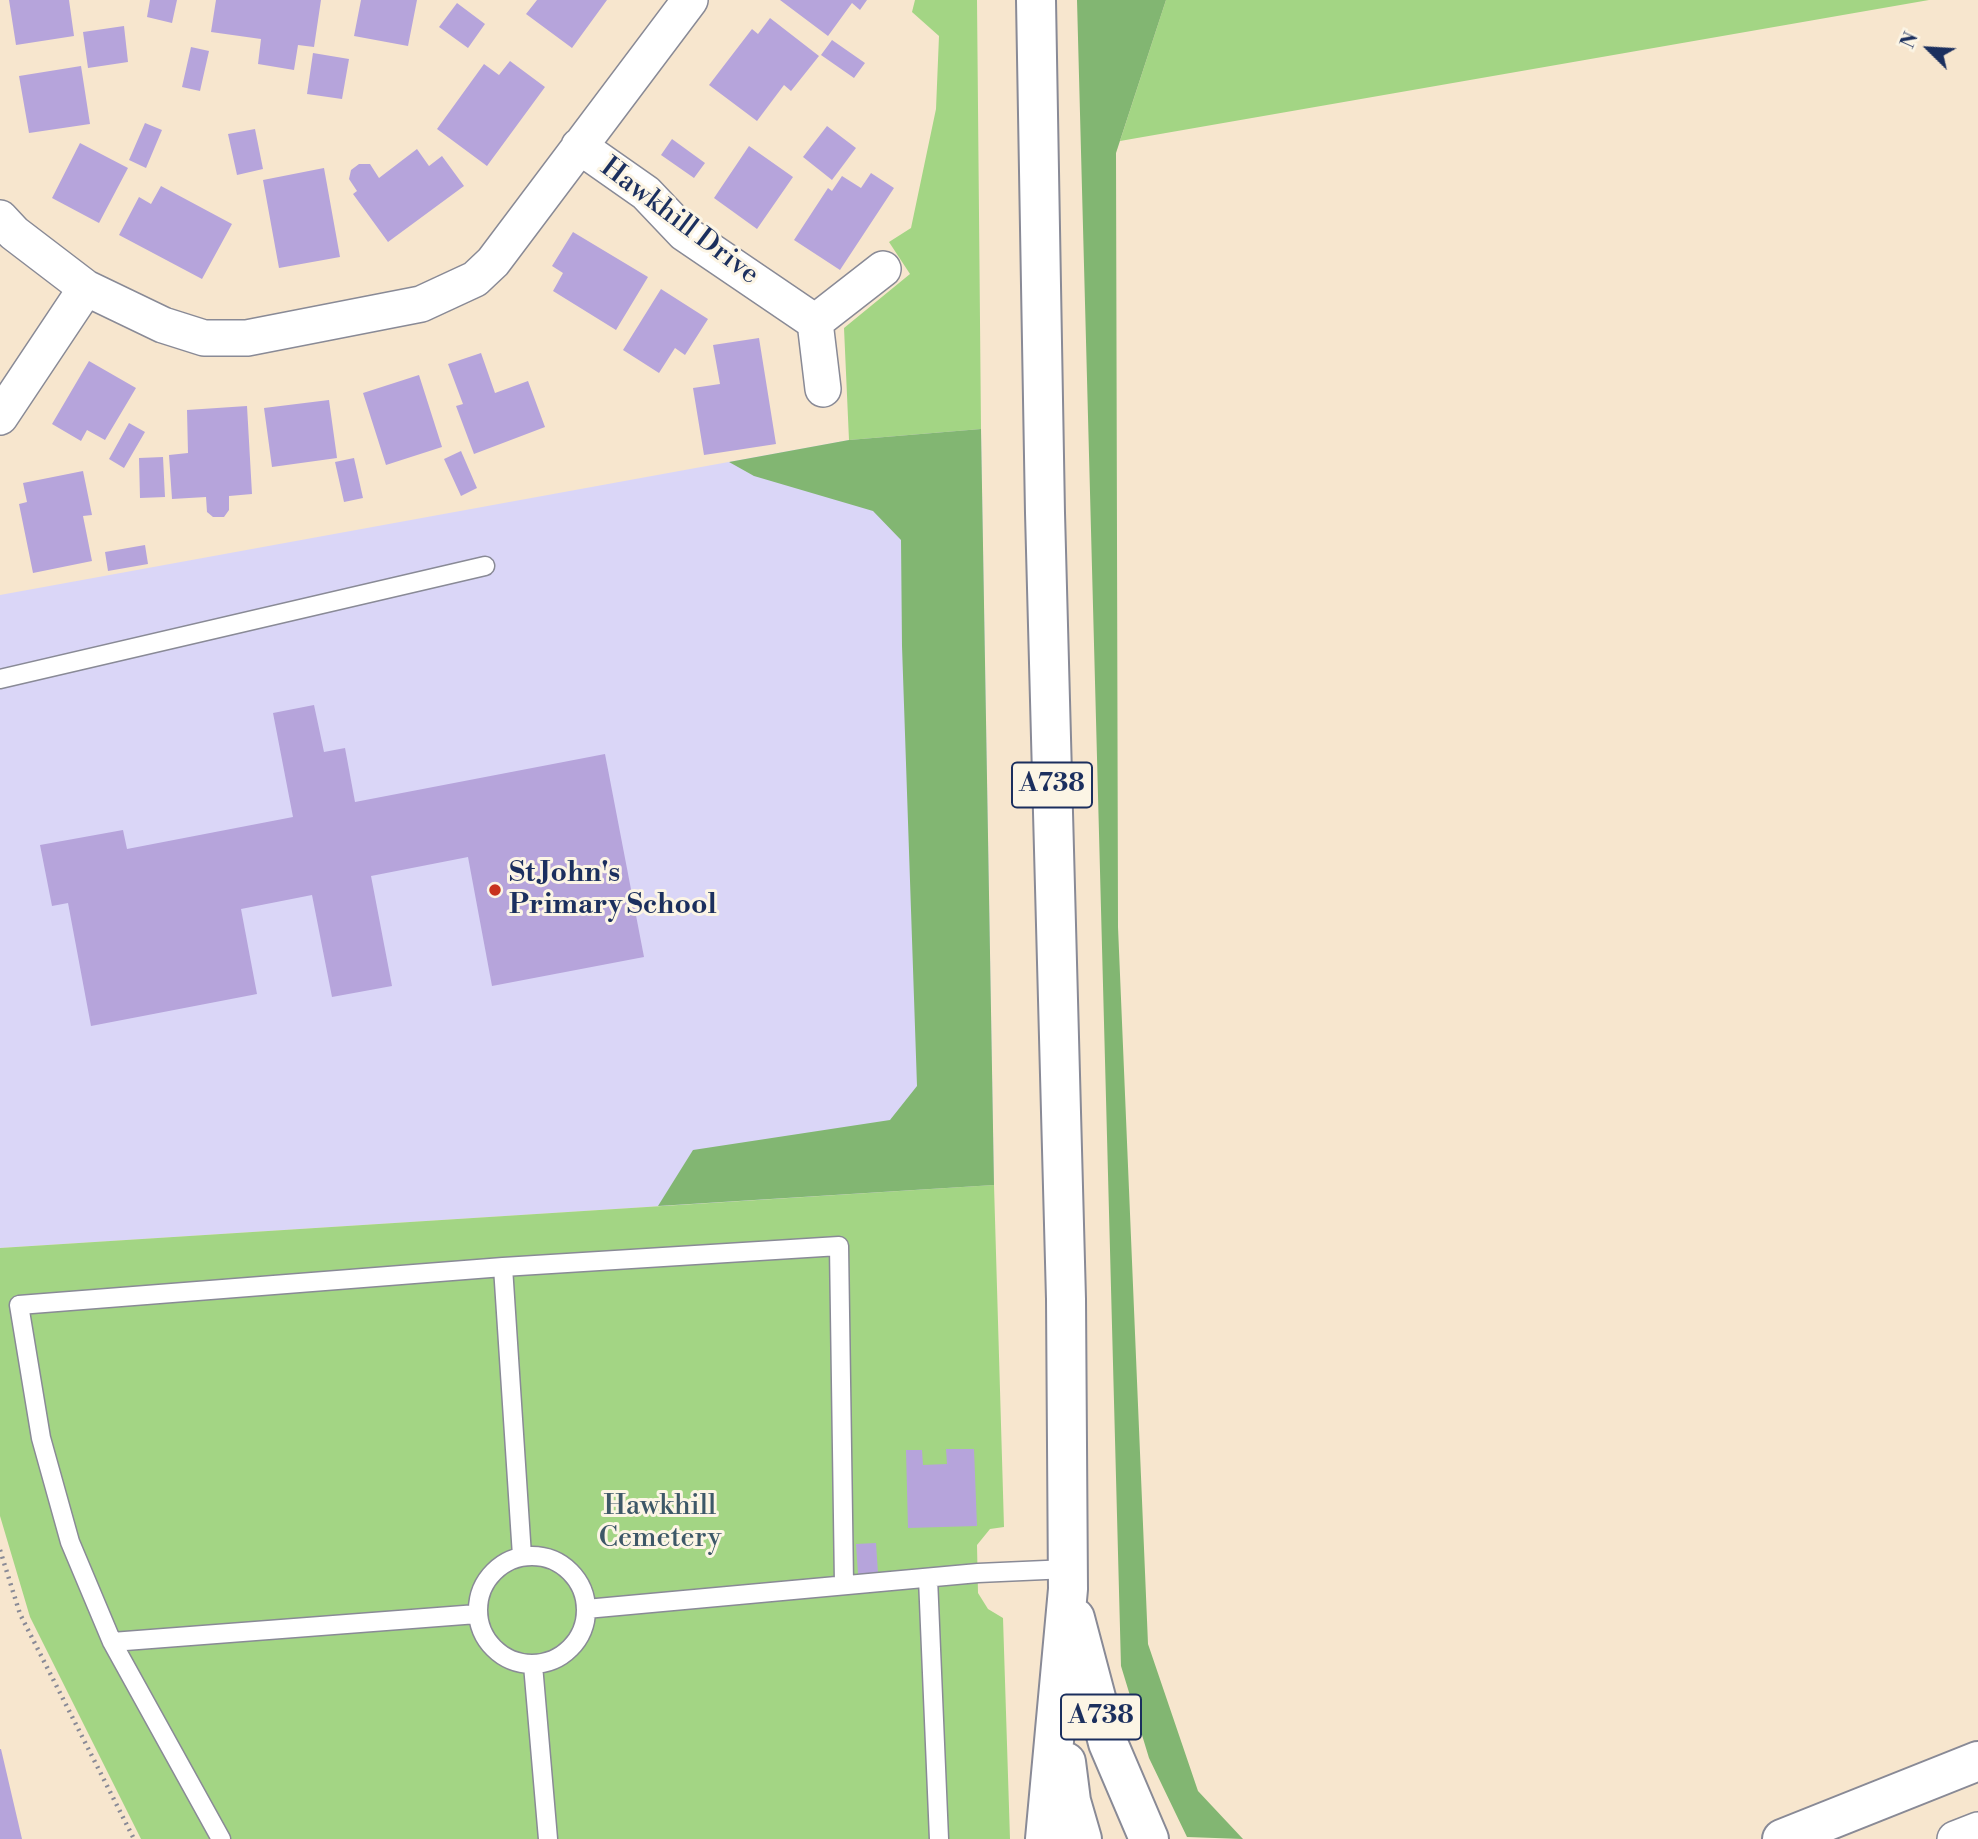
<!DOCTYPE html>
<style>
body{margin:0}
#map{position:relative;width:1978px;height:1839px;overflow:hidden;background:#f7e6ce;font-family:"Libre Bodoni",serif}
canvas{display:block}
.north{position:absolute;left:1894px;top:14px;width:70px;height:70px;-webkit-text-stroke:5px #fcf5e5;paint-order:stroke;rotate:294deg;font-size:19px;font-weight:700;line-height:28px;text-align:center;color:#1b2f5e}
.north::after{content:'';display:block;margin:auto;width:24px;height:32px;background:#1b2f5e;clip-path:polygon(50% 0,100% 100%,50% 72%,0 100%)}
</style>
<div id="map">
<canvas width="1978" height="1839"></canvas>
<div class="north">N</div>
</div>
<script>
const ctx = document.querySelector('canvas').getContext('2d');
ctx.lineJoin = 'round';
function fill(path, color) {
  ctx.fillStyle = color;
  ctx.fill(path, 'evenodd');
}
function poly(rows) {
  const path = new Path2D();
  for (const r of rows) {
    if (r.length === 3) {
      path.moveTo(r[0] + r[2], r[1]);
      path.arc(r[0], r[1], r[2], 0, 2 * Math.PI);
      continue;
    }
    path.moveTo(r[0], r[1]);
    for (let i = 2; i < r.length; i += 2) path.lineTo(r[i], r[i + 1]);
  }
  return path;
}
function strokePath(path, color, width, dash) {
  ctx.strokeStyle = color;
  ctx.lineWidth = width;
  ctx.lineCap = dash ? 'butt' : 'round';
  ctx.setLineDash(dash || []);
  ctx.stroke(path);
}
function label(font, color, halo, rows, align = 'center') {
  ctx.font = font + ' "Libre Bodoni",serif';
  ctx.lineWidth = 6;
  ctx.setLineDash([]);
  ctx.textBaseline = 'middle';
  ctx.strokeStyle = halo;
  ctx.fillStyle = color;
  for (const [text, x, y, turn = 0] of rows) {
    ctx.save();
    ctx.translate(x, y);
    ctx.rotate((+turn || 0) * Math.PI / 180);
    ctx.textAlign = isNaN(turn) ? turn : align;
    if (halo) ctx.strokeText(text, 0, 0);
    ctx.fillText(text, 0, 0);
    ctx.restore();
  }
}
fill(poly([
 [981,429,994,1185,0,1248,0,595,849,440]
]), '#dad6f7');
fill(poly([
 [915,0,977,0,981,429,849,440,844,328,910,274,889,242,911,228,936,109,939,36,912,12],
 [1166,0,1929,0,1120,141],
 [994,1185,1004,1527,990,1529,977,1545,978,1593,988,1609,1003,1618,1010,1839,141,1839,30,1617,0,1516,0,1248]
]), '#a3d584');
fill(poly([
 [1077,0,1166,0,1116,153,1118,927,1148,1644,1198,1791,1243,1839,1187,1837,1149,1758,1121,1666],
 [981,429,994,1185,658,1206,693,1150,890,1120,917,1086,902,646,901,540,873,511,754,476,729,462,849,440]
]), '#82b672');
fill(poly([
 [9,0,69,0,74,36,16,45],
 [150,0,177,0,172,23,147,17],
 [216,0,321,0,314,47,298,45,294,70,258,64,261,39,211,32],
 [361,0,417,0,408,46,354,36],
 [537,0,607,0,572,48,526,14],
 [780,0,867,0,860,10,852,3,828,36],
 [457,3,485,24,468,48,439,27],
 [770,18,819,56,791,91,784,85,757,121,709,85,752,29,758,34],
 [124,26,128,62,88,68,83,32],
 [832,40,865,63,854,78,821,55],
 [191,47,209,51,200,91,182,87],
 [313,53,349,59,342,99,307,94],
 [510,61,545,87,487,166,437,129,484,64,499,75],
 [81,66,90,124,29,133,19,76],
 [145,123,162,130,146,168,129,160],
 [827,126,856,148,832,180,803,157],
 [255,129,263,169,237,175,228,134],
 [672,139,705,163,694,178,661,155],
 [80,143,128,168,99,223,52,198],
 [749,146,793,177,757,229,714,198],
 [417,149,429,166,442,156,464,186,388,242,353,194,357,191,349,179,351,170,359,164,370,164,379,178],
 [324,168,340,257,279,268,263,180],
 [871,173,894,188,840,270,794,240,828,188,832,191,842,176,861,188],
 [161,186,232,224,202,279,119,235,139,197,151,204],
 [573,232,648,277,616,330,553,291,563,273,552,266],
 [661,289,708,319,685,355,675,348,659,373,623,350],
 [759,338,776,444,704,455,693,388,720,384,713,345],
 [481,353,495,393,528,381,545,427,474,454,456,406,463,404,448,364],
 [89,361,136,388,105,440,87,430,81,441,52,424],
 [419,375,442,447,386,465,363,393],
 [329,400,337,458,272,467,264,408],
 [247,406,252,494,229,496,229,510,224,517,213,517,207,512,206,497,172,499,169,455,188,453,187,410],
 [129,423,145,432,124,468,109,459],
 [461,451,477,488,461,496,444,459],
 [163,457,165,497,140,498,139,458],
 [354,458,363,498,344,502,335,462],
 [83,471,92,515,83,516,92,561,33,573,19,504,27,502,23,483],
 [145,545,148,564,108,571,105,552],
 [314,705,324,752,345,748,355,802,605,754,644,957,492,986,468,857,371,876,392,986,332,997,312,895,241,909,257,994,91,1026,68,903,52,906,40,845,123,830,127,849,293,817,273,713],
 [946,1449,974,1449,977,1526,908,1528,906,1450,922,1450,923,1465,947,1464],
 [876,1543,878,1573,858,1574,856,1544],
 [0,1749,1,1749,22,1839,0,1839]
]), '#b6a4db');
const service = poly([
 [0,679,485,566],
 [532,1610,54],
 [522,1556,503,1267,839,1246,844,1584],
 [928,1578,939,1839],
 [586,1609,978,1573,1068,1569],
 [112,1642,477,1614],
 [533,1665,548,1839],
 [221,1839,112,1642,70,1542,41,1438,19,1305,503,1267]
]);
const minor = poly([
 [579,146,646,193,684,233,815,322],
 [0,218,14,233,86,288,163,325,204,338,247,338,421,304,475,279,493,262,690,0],
 [823,389,815,322,883,269],
 [0,417,86,288],
 [1955,1839,1978,1830]
]);
const secondary = poly([
 [1782,1839,1978,1761]
]);
const primary = poly([
 [1036,0,1045,513,1066,1299,1068,1589,1045,1839],
 [1075,1618,1108,1743,1149,1839],
 [1066,1762,1071,1801,1082,1839]
]);
strokePath(service, '#898a96', 21);
strokePath(minor, '#898a96', 38);
strokePath(secondary, '#898a96', 42);
strokePath(primary, '#898a96', 42);
strokePath(poly([
 [0,1550,20,1614,134,1839]
]), '#898a96', 4.5, [2, 5]);
strokePath(service, '#fff', 18);
strokePath(minor, '#fff', 35);
strokePath(secondary, '#fff', 38);
strokePath(primary, '#fff', 38);
for (const [x, y, r, color] of [
 [495,890,7,"#c8321e"]
]) {
  const dot = new Path2D();
  dot.arc(x, y, r, 0, 2 * Math.PI);
  ctx.fillStyle = color;
  ctx.fill(dot);
  strokePath(dot, '#fcf5e5', 2.5);
}
for (const [x, y, w] of [
 [1052,785,80],
 [1101,1717,80]
]) {
  const box = new Path2D();
  box.roundRect(x - w / 2, y - 22.5, w, 45, 5);
  ctx.fillStyle = '#fcf5e5';
  ctx.fill(box);
  strokePath(box, '#1b2f5e', 2);
}
label('bold 26px', '#1b2f5e', null, [
 ["A738",1052,785],
 ["A738",1101,1717]
]);
label('28px', '#1b2f5e', '#fcf5e5', [
 ["Hawkhill Drive",679,222,37]
]);
label('bold 28px', '#1b2f5e', '#fcf5e5', [
 ["St John's",509,874],
 ["Primary School",509,906]
], 'left');
label('28px', '#3d5868', '#fcf5e5', [
 ["Hawkhill",660,1507],
 ["Cemetery",660,1539]
]);
</script>
